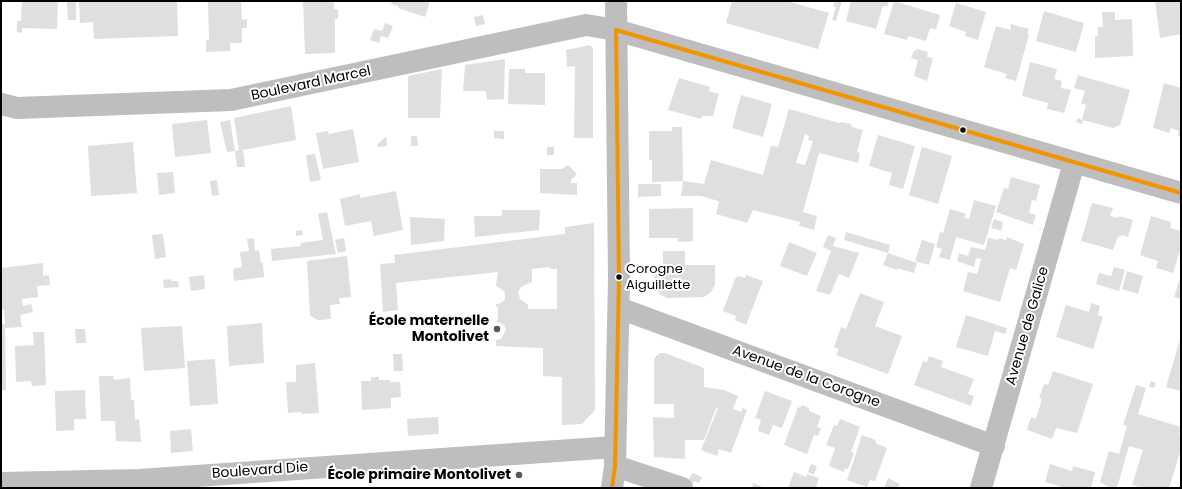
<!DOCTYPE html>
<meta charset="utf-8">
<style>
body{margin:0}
#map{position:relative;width:1182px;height:489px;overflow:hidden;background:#fff;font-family:Poppins,sans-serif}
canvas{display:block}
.frame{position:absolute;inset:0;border:2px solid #000;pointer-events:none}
</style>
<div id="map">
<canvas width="1182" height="489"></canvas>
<div class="frame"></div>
</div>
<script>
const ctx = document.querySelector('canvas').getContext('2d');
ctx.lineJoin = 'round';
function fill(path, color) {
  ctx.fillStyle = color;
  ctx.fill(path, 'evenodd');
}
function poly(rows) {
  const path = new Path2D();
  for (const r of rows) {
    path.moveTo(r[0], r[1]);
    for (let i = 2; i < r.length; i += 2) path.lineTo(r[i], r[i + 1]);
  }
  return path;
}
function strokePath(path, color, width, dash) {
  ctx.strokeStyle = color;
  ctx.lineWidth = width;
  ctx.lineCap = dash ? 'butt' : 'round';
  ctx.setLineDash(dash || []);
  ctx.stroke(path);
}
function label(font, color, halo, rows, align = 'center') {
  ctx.font = font + ' Poppins,sans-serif';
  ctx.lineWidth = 4;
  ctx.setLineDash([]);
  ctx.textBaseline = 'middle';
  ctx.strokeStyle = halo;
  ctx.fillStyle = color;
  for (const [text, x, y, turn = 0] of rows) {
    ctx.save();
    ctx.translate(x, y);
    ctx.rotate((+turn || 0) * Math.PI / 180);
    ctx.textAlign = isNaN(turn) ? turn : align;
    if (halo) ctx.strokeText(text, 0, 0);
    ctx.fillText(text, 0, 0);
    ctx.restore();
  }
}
fill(poly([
 [22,1,58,1,57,29,22,28,22,33,17,32,17,21,21,21],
 [67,1,76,1,76,20,68,20],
 [79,1,177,1,178,36,94,39,93,22,80,23],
 [241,1,242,20,247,19,247,28,242,28,242,43,230,43,230,51,206,52,206,40,209,40,208,2],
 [303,1,334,1,334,9,338,10,338,19,335,19,335,53,305,54],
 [392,1,430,1,425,17,398,8,399,6,391,4],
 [732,1,787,1,829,13,818,49,726,23],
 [835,1,842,1,836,21,832,20,836,7,833,7],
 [851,1,889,1,887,7,883,6,876,29,846,21],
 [894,1,940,15,936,29,930,28,926,41,908,36,907,40,884,34],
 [1155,1,1181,1,1181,34,1160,38],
 [956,3,986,12,978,40,965,36,966,32,949,26],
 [1044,11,1084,23,1076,52,1036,41],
 [1102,12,1115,12,1115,20,1132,19,1133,56,1095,58,1095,37,1098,36,1098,27,1103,27],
 [483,15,485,24,476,26,474,17],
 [385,23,393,26,388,38,381,36,379,43,370,40,374,29,382,31],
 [1011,24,1029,29,1027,34,1029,35,1016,81,1005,78,1007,74,984,67,996,26,1010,30],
 [590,45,593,48,593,138,574,138,575,66,567,67,566,50],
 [918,49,928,52,927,57,933,58,927,81,914,76,918,60,911,58,914,51],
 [505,59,504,99,487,100,486,91,463,91,465,65],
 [1030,62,1057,69,1054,79,1062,81,1061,88,1071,90,1064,113,1047,109,1048,103,1022,96],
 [442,69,440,118,408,118,408,76],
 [509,69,525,69,525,73,545,73,545,105,508,104],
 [1078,75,1130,90,1120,125,1113,128,1083,120,1082,124,1076,122,1078,118,1082,120,1086,105,1081,103,1085,91,1074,88],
 [679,78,710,87,709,91,719,94,713,116,702,116,701,119,668,110],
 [1164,83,1181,88,1181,136,1178,136,1179,131,1171,128,1169,133,1153,128],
 [741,95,772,104,763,137,732,128],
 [291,106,296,140,243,150,245,167,237,167,235,151,239,150,234,118],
 [789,109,839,123,842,122,851,124,852,127,863,130,857,152,860,153,858,163,819,153,803,212,817,216,814,230,799,226,800,222,753,210,747,223,716,214,719,202,718,201,701,196,681,196,683,181,704,184,711,160,763,175,771,146,778,147],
 [805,134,809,136,808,140,813,141,805,165,796,163],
 [207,120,211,153,175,157,172,124],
 [230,120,235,151,227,152,220,122],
 [672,127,682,127,683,181,652,182,652,160,649,160,649,131,672,131],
 [353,129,359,162,323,169,316,133,328,131,329,134],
 [494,131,504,131,504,139,494,138],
 [878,135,915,146,903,189,889,185,892,173,869,166],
 [386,136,387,146,378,147,378,144],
 [411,136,417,136,418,146,411,146],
 [133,142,137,193,91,196,88,146],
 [547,147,554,147,554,155,547,155],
 [922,147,952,156,938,204,909,195],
 [315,154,321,180,310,182,306,155],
 [568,165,577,174,571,180,571,183,577,183,577,195,540,193,540,169,562,169],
 [173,172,175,193,159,195,157,173],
 [1011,177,1040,185,1036,201,1032,200,1029,213,1036,215,1033,225,996,212,1004,188,1008,189],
 [217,180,219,195,212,196,210,181],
 [638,184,661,184,661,196,638,197],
 [396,191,403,230,374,236,371,221,345,226,340,199,360,194,360,198],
 [974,200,996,206,984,245,956,237,950,260,939,257,942,249,936,247,940,232,943,233,950,209,966,214,964,218,969,219],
 [1092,203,1113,208,1110,216,1118,218,1118,216,1133,220,1128,237,1122,235,1117,238,1113,250,1081,241],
 [693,208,693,241,678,242,678,238,649,238,649,209],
 [502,210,540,210,539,230,475,237,474,216,502,216],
 [327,212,336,254,272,261,271,249,301,246,300,243,323,240,318,214],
 [1151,216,1171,222,1170,228,1181,231,1181,247,1173,273,1156,268,1158,261,1140,255],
 [410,217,445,219,444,241,411,245],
 [994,219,1003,222,1001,231,991,228],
 [594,223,595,410,582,424,562,425,562,377,543,376,543,348,496,346,496,340,501,339,506,330,504,325,496,321,498,319,498,307,496,307,496,304,501,303,505,299,505,294,503,290,496,286,498,272,396,283,398,310,383,312,380,264,395,263,394,255,565,234,565,227],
 [550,267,550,269,557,269,557,309,528,309,528,305,520,299,518,292,521,287,532,282,532,269],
 [302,230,303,235,296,236,296,231],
 [846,232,890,245,888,253,844,240],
 [163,234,166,257,155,259,152,235],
 [828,235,836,238,833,246,859,253,849,278,839,274,830,295,816,291,831,251,823,247],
 [1007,237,1024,244,1016,270,1010,268,1000,302,963,291,968,272,977,274,981,259,976,258,974,267,957,261,959,253,968,256,971,247,985,250,988,238,998,240,999,238,1006,240],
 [254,238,255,251,259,250,261,263,263,263,264,277,234,281,233,269,242,267,240,252,249,251,247,239],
 [344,238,346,251,338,253,335,240],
 [922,240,935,244,929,265,915,261],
 [789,242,817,253,807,276,780,266],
 [663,251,685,251,685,265,715,265,715,285,711,292,704,297,667,298,661,295,657,291,655,285,655,265,663,265],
 [888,253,917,263,914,273,897,268,897,270,883,265],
 [347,256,351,297,339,298,340,304,330,305,331,319,318,320,310,316,307,261],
 [43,263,43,276,49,275,50,285,37,286,38,297,22,299,23,306,31,304,33,312,20,315,22,327,5,328,6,390,1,390,1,325,5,324,4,309,2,310,3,314,1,314,1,268],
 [1114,267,1125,270,1119,291,1096,284,1099,273,1111,276],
 [1127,271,1143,276,1138,294,1122,289],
 [204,275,205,289,191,291,189,277],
 [746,275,763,281,746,325,735,320,736,316,723,311,735,279,738,276,745,278],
 [1181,276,1181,299,1174,297],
 [171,279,171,281,178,281,179,287,164,288,163,280],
 [860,293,884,302,875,326,902,336,888,374,836,355,839,349,834,347,841,327,846,329],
 [1091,303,1100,306,1098,315,1103,317,1093,349,1056,337,1066,305,1089,312],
 [966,315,1007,328,1005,334,995,331,988,356,956,347],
 [262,323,264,363,229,366,227,326],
 [182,326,185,368,144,371,141,328],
 [75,329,85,329,86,343,76,343],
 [33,332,44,332,46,385,32,386,31,381,16,382,15,346,34,345],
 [1181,336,1181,391,1166,387],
 [660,353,665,353,704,368,704,387,724,390,738,396,733,409,741,412,743,408,747,410,731,453,719,449,717,456,701,450,718,408,716,408,704,440,685,440,685,459,654,457,653,417,674,418,674,404,654,404,654,360,656,356],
 [393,354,402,354,403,371,394,371],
 [929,356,943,361,941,367,974,379,968,394,974,396,971,406,914,385,923,361,927,362],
 [215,359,218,404,190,406,187,361],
 [315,363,319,413,301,414,301,412,288,413,286,382,296,382,296,365],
 [1053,371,1093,384,1077,433,1056,428,1052,439,1027,430,1031,417,1036,419,1042,399,1039,398,1044,384,1048,385],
 [99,376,113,376,114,380,130,378,131,400,134,400,135,420,139,419,141,442,116,441,115,421,101,421],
 [371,377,379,377,379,380,390,380,390,382,400,382,401,397,391,398,391,408,362,410,361,381,371,381],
 [1151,381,1156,383,1154,388,1149,387],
 [1136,385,1146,388,1138,414,1181,427,1179,435,1181,436,1181,449,1169,488,1142,488,1132,485,1143,450,1129,446,1117,488,1110,488,1100,482,1109,451,1119,454,1127,426,1123,425],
 [85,390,86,419,74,419,74,430,56,431,55,391],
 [765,391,792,401,782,428,773,425,769,435,758,431,761,420,755,418],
 [802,405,809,408,809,411,821,416,817,427,821,428,818,436,814,435,807,454,784,445,798,407,800,408],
 [438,417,439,434,408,436,407,419],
 [840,419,860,427,851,452,854,453,848,469,845,468,844,472,829,466,835,448,826,445,834,425,837,426],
 [191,429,193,451,171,453,170,431],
 [862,435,876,440,875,443,887,448,875,481,870,480,867,487,847,480],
 [811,464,817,466,814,475,808,472],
 [1050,464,1072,471,1073,466,1095,472,1091,488,1065,488,1045,482],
 [794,472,806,477,807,474,819,478,816,488,788,488],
 [692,473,702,477,699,483,694,481,693,485,688,482],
 [888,478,900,484,898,487,901,488,884,488],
 [753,483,765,488,752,488]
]), '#dfdfdf');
strokePath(poly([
 [1,104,17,108,231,100,586,25,616,30,1181,193],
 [619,308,994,446],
 [615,466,682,488],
 [1,483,139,480,615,447],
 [612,488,615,466,619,279,616,1],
 [981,488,1074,163]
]), '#bebebe', 22);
strokePath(poly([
 [612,488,615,466,619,279,616,30,1181,193]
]), '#f29400', 4);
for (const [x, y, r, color] of [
 [963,130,3.5,"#000"],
 [619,277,3.5,"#000"],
 [497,329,4,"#595959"],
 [519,475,4,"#595959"]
]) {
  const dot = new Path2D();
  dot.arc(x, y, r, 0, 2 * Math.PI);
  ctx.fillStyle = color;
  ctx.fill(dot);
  strokePath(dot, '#fff', 1.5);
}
label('13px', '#000', '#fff', [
 ["Corogne",626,270],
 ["Aiguillette",626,286]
], 'left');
label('14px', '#000', '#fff', [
 ["Boulevard Marcel",311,84,-12],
 ["Avenue de Galice",1028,326,-74],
 ["Avenue de la Corogne",806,377,20],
 ["Boulevard Die",260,471,-4]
]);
label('bold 14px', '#000', '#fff', [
 ["École maternelle",489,321],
 ["Montolivet",489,337],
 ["École primaire Montolivet",511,475]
], 'right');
</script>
